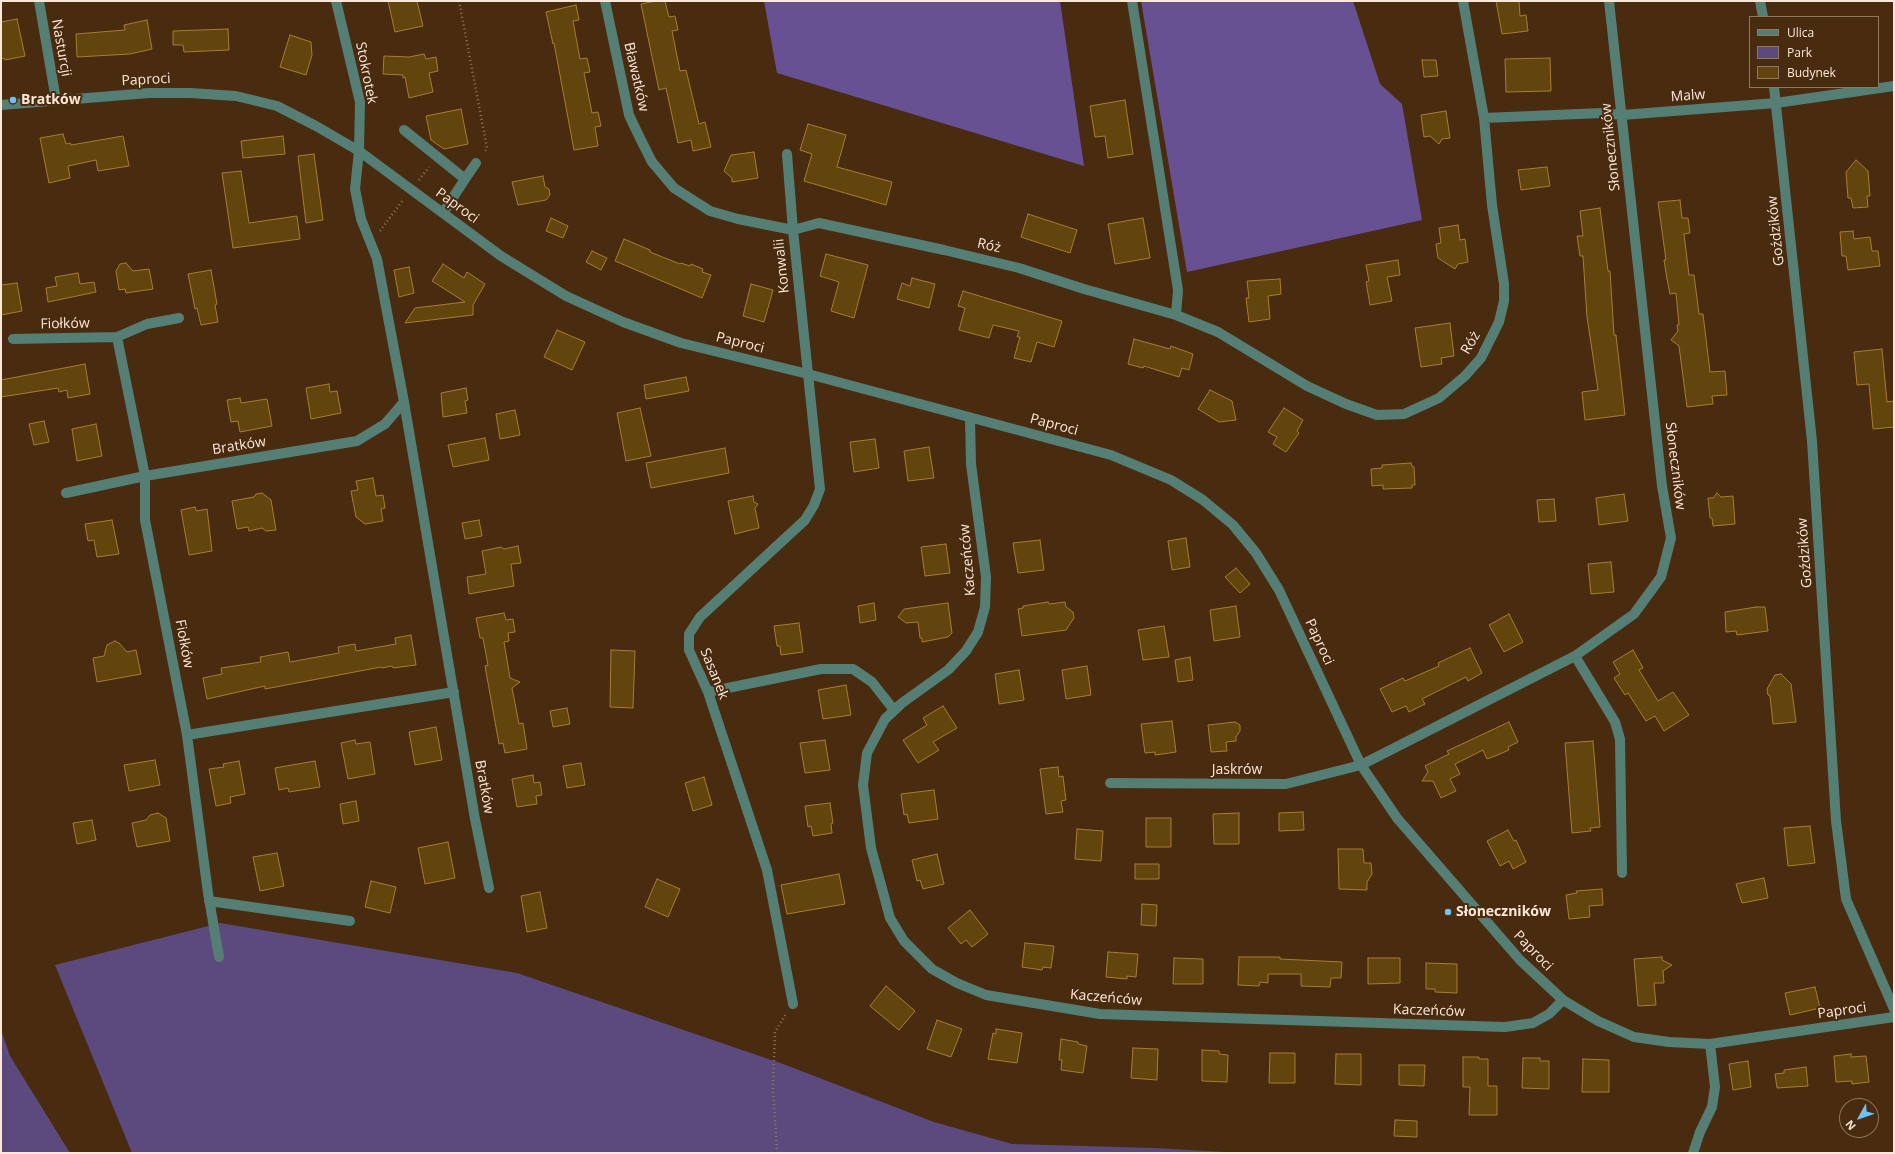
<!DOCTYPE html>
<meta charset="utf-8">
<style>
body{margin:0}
#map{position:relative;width:1895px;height:1154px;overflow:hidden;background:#492b10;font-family:"Open Sans",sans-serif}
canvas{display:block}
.frame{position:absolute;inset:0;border:2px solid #fce8d9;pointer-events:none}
.legend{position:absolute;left:1749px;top:16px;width:130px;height:72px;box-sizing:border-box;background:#492b10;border:1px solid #917760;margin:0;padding:5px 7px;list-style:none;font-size:12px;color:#fce8d9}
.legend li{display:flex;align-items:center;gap:8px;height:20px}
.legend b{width:20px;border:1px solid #917760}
.north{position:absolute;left:1839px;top:1098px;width:40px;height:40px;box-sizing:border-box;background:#492b10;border:1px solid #917760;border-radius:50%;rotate:230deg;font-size:11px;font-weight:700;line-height:16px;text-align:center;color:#fce8d9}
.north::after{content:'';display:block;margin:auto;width:14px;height:18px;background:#72c1f5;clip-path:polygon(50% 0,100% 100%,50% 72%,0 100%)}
</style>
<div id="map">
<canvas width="1895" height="1154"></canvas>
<div class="frame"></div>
<ul class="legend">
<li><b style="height:5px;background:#557e75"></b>Ulica</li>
<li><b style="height:11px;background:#5c4a7e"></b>Park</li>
<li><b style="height:11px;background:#62450c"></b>Budynek</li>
</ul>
<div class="north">N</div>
</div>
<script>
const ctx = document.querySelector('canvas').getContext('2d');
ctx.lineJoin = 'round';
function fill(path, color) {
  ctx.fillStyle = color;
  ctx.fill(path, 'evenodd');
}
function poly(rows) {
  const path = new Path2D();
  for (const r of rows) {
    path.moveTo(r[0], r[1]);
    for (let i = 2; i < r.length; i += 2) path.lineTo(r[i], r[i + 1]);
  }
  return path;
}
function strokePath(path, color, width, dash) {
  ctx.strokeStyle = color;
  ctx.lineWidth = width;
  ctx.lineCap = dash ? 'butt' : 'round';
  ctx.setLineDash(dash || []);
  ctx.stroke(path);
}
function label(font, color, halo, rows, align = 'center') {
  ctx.font = font + ' "Open Sans",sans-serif';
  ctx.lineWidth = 4;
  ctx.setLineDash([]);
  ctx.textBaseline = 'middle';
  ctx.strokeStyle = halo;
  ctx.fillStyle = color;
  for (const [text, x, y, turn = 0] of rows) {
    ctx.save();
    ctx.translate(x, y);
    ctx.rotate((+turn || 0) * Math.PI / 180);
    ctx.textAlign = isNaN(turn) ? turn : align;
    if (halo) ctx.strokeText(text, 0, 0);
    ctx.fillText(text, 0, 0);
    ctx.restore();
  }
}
fill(poly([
 [220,923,517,973,783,1064,934,1122,1012,1144,1155,1148,1242,1153,132,1153,55,965],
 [1,1030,10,1056,70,1153,1,1153]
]), '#5c4a7e');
fill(poly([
 [764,1,1060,1,1084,166,777,73],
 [1141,1,1353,1,1380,84,1402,104,1422,220,1187,272]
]), '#685193');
const building = poly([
 [388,1,417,1,423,26,395,32,388,1],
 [656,1,665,1,669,17,675,16,678,30,672,31,680,71,686,70,699,124,705,122,711,147,693,151,691,140,678,143,666,88,659,90,641,4,656,1],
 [1496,1,1519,1,1520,16,1526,15,1528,31,1502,34,1496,1],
 [576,5,579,20,573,21,580,59,587,58,590,72,584,73,592,113,598,112,601,126,595,127,598,146,574,150,554,43,553,44,546,12,576,5],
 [17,19,25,56,5,60,4,58,1,59,1,22,17,19],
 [147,20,152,49,130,54,77,57,76,34,125,30,124,25,147,20],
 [228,29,229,50,184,52,183,45,173,45,173,31,228,29],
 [290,35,311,42,312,55,306,75,280,67,290,35],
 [424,54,426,59,436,57,438,71,429,73,433,92,409,98,405,77,403,78,403,75,383,74,384,56,409,57,424,54],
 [1550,58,1551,91,1506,92,1505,59,1550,58],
 [1422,60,1436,60,1438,76,1424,77,1422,60],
 [1125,100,1133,154,1108,158,1105,136,1095,137,1090,106,1125,100],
 [461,109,468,144,444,149,431,140,426,116,461,109],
 [1446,111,1450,138,1442,139,1439,144,1430,136,1424,137,1421,115,1446,111],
 [808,124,846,135,837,167,892,182,886,205,804,181,812,154,800,150,808,124],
 [63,134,66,144,70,143,71,145,123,136,129,166,98,171,96,160,68,166,70,178,49,183,40,138,63,134],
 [283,136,285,154,243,158,241,141,283,136],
 [754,152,758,178,732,182,732,178,724,171,731,155,754,152],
 [314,154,323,220,306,223,298,156,314,154],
 [1856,160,1868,171,1870,196,1867,196,1868,207,1853,208,1851,198,1848,198,1846,172,1856,160],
 [1547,167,1550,186,1521,190,1518,170,1547,167],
 [241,171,249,223,297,216,300,239,233,248,222,173,241,171],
 [543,176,545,187,549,189,550,195,546,200,518,205,512,182,543,176],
 [1680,200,1682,218,1688,218,1690,233,1684,234,1689,275,1694,275,1699,314,1703,314,1710,372,1725,371,1727,395,1712,396,1713,404,1687,407,1679,346,1671,340,1678,331,1677,325,1679,325,1676,293,1670,294,1667,279,1664,260,1666,260,1658,202,1680,200],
 [1600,208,1608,271,1610,271,1614,335,1616,335,1625,415,1585,420,1582,392,1598,390,1587,317,1583,256,1580,256,1577,236,1583,236,1580,211,1600,208],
 [1028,214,1077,230,1070,253,1021,237,1028,214],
 [551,218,568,226,563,238,546,231,551,218],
 [1143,218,1150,258,1115,264,1108,224,1143,218],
 [1458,225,1460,240,1465,239,1468,262,1458,264,1455,269,1438,258,1436,244,1441,243,1439,228,1458,225],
 [1853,231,1854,239,1870,237,1872,251,1878,251,1880,266,1848,270,1846,256,1842,256,1840,232,1853,231],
 [624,239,650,250,650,252,680,264,681,263,690,266,691,264,703,269,702,272,711,275,702,298,615,261,624,239],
 [592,251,607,258,601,270,586,262,592,251],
 [826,254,868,265,854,318,831,311,839,282,820,276,826,254],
 [1398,260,1400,275,1387,277,1392,301,1370,305,1366,282,1369,281,1366,265,1398,260],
 [126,263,133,271,149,269,153,289,126,293,125,289,119,290,116,271,120,264,126,263],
 [443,264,464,278,467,272,485,284,473,305,473,315,405,323,415,308,465,302,432,281,443,264],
 [409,267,414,293,399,297,394,270,409,267],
 [211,270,217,304,215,305,218,322,201,325,197,308,195,309,188,274,211,270],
 [78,273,80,284,94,282,96,292,48,302,46,288,57,286,55,277,78,273],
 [912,278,935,284,929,308,897,299,902,283,910,286,912,278],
 [1280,279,1281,294,1268,296,1270,319,1249,322,1246,298,1249,298,1247,281,1280,279],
 [17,283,22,311,1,315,1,285,17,283],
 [751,284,773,290,764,322,743,316,751,284],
 [963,291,1062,321,1054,347,1037,342,1031,362,1014,358,1020,337,1017,337,1019,331,993,325,989,338,959,330,965,308,958,306,963,291],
 [1450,323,1454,356,1441,358,1442,364,1421,367,1415,328,1450,323],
 [557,330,585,342,572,370,544,357,557,330],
 [1134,339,1170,349,1171,346,1193,354,1189,370,1182,368,1179,377,1144,366,1143,368,1128,364,1134,339],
 [1882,349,1887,402,1894,401,1894,427,1873,429,1869,384,1857,385,1854,352,1882,349],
 [85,364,90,394,68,398,67,390,59,392,58,388,1,397,1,380,85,364],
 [686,377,689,391,646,399,644,385,686,377],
 [329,384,330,392,337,391,341,413,311,419,306,388,329,384],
 [466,388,468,400,465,401,467,413,443,417,441,393,466,388],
 [1210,390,1232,401,1236,420,1219,422,1198,409,1210,390],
 [240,398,241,403,267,399,272,426,240,432,238,421,231,422,227,400,240,398],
 [640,408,651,456,626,461,617,413,640,408],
 [1284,408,1303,420,1297,431,1299,433,1286,452,1273,444,1277,437,1268,432,1284,408],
 [515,410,520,435,500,439,496,414,515,410],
 [44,421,49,442,34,445,29,424,44,421],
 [96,424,102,456,77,461,72,429,96,424],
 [485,438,489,460,453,467,448,445,485,438],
 [875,439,879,468,854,472,850,442,875,439],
 [929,447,934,478,908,481,904,451,929,447],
 [725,448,729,473,651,488,646,463,725,448],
 [1411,463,1412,466,1414,467,1415,485,1412,485,1412,488,1383,489,1383,485,1372,486,1371,469,1382,468,1382,465,1411,463],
 [373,478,376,496,383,495,385,508,381,509,383,521,365,524,356,517,351,491,358,490,356,481,373,478],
 [262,493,271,500,276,530,266,531,262,528,249,531,248,527,237,529,232,501,254,497,256,494,262,493],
 [1717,493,1721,497,1733,496,1735,524,1713,526,1712,518,1710,518,1708,498,1713,498,1717,493],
 [1624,494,1628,521,1599,525,1596,498,1624,494],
 [753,496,754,502,758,504,755,508,759,528,735,534,728,501,753,496],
 [1554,499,1556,521,1539,522,1537,500,1554,499],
 [195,507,196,511,207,509,212,551,189,555,181,510,195,507],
 [112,520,119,554,97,557,94,540,88,541,85,524,112,520],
 [479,520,482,536,465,539,462,523,479,520],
 [1186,538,1190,567,1172,570,1168,541,1186,538],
 [1040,540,1044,570,1018,573,1013,543,1040,540],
 [946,544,950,573,925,576,921,547,946,544],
 [518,546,521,563,511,564,514,586,469,594,467,577,486,574,482,551,501,547,504,549,518,546],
 [1611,562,1614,592,1591,594,1588,564,1611,562],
 [1236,568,1250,584,1240,593,1225,577,1236,568],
 [1048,602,1049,604,1065,602,1066,607,1073,612,1074,618,1066,630,1022,636,1018,609,1023,608,1023,606,1048,602],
 [874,603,876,620,860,623,858,606,874,603],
 [948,603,952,633,948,637,922,642,922,638,920,638,918,622,906,623,898,617,904,609,948,603],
 [1236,606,1240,637,1214,641,1210,610,1236,606],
 [1756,607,1765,607,1768,631,1737,635,1736,631,1726,632,1725,612,1756,607],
 [504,613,506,620,513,619,515,632,508,633,509,641,504,642,510,678,520,682,512,688,519,724,523,723,527,749,505,753,503,743,499,744,485,666,488,665,483,638,480,638,476,618,504,613],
 [1509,614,1523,642,1504,652,1489,625,1509,614],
 [799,623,803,652,781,655,780,646,777,646,774,626,799,623],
 [1164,626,1169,657,1143,660,1138,630,1164,626],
 [411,635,416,665,393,668,392,666,382,668,381,667,265,689,265,686,207,699,203,678,222,674,221,668,261,662,260,657,288,652,290,662,339,653,338,647,355,644,356,651,396,644,395,638,411,635],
 [115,641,119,643,127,652,136,650,141,674,97,682,93,658,104,656,107,645,115,641],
 [1470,648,1482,673,1468,681,1466,677,1422,699,1425,704,1409,712,1406,706,1392,712,1380,689,1403,678,1405,681,1439,666,1438,663,1470,648],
 [611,650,635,651,633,708,610,707,611,650],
 [1633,650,1643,668,1639,670,1658,701,1673,692,1689,715,1664,731,1655,716,1646,721,1628,693,1625,695,1614,678,1620,674,1613,662,1633,650],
 [1190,657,1193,680,1178,682,1175,660,1190,657],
 [1087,666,1091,695,1066,699,1062,670,1087,666],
 [1019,670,1024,700,999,704,995,674,1019,670],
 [1781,674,1791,684,1796,722,1773,724,1770,696,1768,695,1767,689,1775,675,1781,674],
 [846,685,851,715,823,719,818,690,846,685],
 [943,706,957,728,933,742,939,750,918,763,903,740,927,725,923,718,943,706],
 [567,708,570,724,553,727,550,711,567,708],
 [1172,721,1176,752,1155,755,1155,752,1145,753,1141,724,1172,721],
 [1235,722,1240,725,1240,731,1236,737,1236,741,1226,742,1227,751,1211,752,1208,725,1235,722],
 [1509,722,1518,742,1508,747,1509,750,1495,756,1487,759,1483,750,1455,764,1460,774,1450,779,1456,791,1441,798,1433,781,1422,781,1428,772,1425,766,1449,754,1447,751,1509,722],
 [436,727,442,760,415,765,409,732,436,727],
 [355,740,356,744,370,742,375,774,348,779,341,743,355,740],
 [825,740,830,770,805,773,800,743,825,740],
 [1593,741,1600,827,1590,828,1591,831,1572,833,1565,743,1593,741],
 [155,760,160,785,129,791,124,765,155,760],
 [239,761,245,794,230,797,231,803,216,806,209,769,224,767,223,764,239,761],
 [315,761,320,787,289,792,288,788,279,790,275,768,315,761],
 [581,763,585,785,567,788,563,766,581,763],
 [1058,767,1059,777,1063,776,1066,800,1061,801,1063,812,1046,814,1040,769,1058,767],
 [533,775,534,783,540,782,542,795,536,796,537,804,517,807,512,779,533,775],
 [704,777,712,805,693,811,685,783,704,777],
 [934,790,938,819,909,823,907,814,904,815,901,794,934,790],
 [356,801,359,821,343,824,340,804,356,801],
 [830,803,833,823,831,824,832,833,813,836,811,826,808,827,805,806,830,803],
 [1303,812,1304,830,1279,831,1279,813,1303,812],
 [158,813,166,818,170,841,137,847,132,823,146,820,150,815,158,813],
 [1239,813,1239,844,1214,844,1213,814,1239,813],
 [1146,818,1171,818,1171,847,1146,847,1146,818],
 [92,820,96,840,77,844,73,823,92,820],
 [1810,826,1815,863,1788,866,1784,828,1810,826],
 [1077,829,1103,831,1101,861,1075,859,1077,829],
 [1508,830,1514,841,1516,840,1526,862,1513,869,1509,861,1500,866,1487,841,1508,830],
 [448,842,455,878,425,884,418,848,448,842],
 [1338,849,1363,849,1364,863,1371,863,1372,874,1367,882,1367,890,1339,889,1338,849],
 [277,853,284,886,260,891,253,857,277,853],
 [937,854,944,884,923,889,920,880,917,881,912,860,937,854],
 [1135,864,1159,864,1159,879,1135,879,1135,864],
 [839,874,845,904,787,914,781,885,839,874],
 [1764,878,1768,898,1742,903,1736,884,1764,878],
 [657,879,680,889,668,917,645,907,657,879],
 [371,881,396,887,390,913,365,907,371,881],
 [1602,889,1603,905,1589,906,1590,917,1569,919,1566,895,1577,893,1576,891,1602,889],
 [540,892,547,928,527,932,521,896,540,892],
 [1142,904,1157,905,1156,926,1141,925,1142,904],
 [970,910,988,934,972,947,966,940,961,944,948,928,970,910],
 [1025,943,1054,946,1051,968,1043,967,1042,970,1022,967,1025,943],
 [1108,952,1138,954,1136,977,1127,976,1127,979,1106,977,1108,952],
 [1239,957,1280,957,1280,959,1342,962,1341,978,1331,978,1330,987,1301,986,1301,974,1268,974,1268,983,1260,982,1259,986,1238,985,1239,957],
 [1662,957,1662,960,1672,965,1663,971,1664,983,1654,983,1656,1005,1638,1006,1634,959,1662,957],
 [1174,958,1203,959,1203,984,1173,984,1174,958],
 [1368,958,1400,958,1400,983,1368,984,1368,958],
 [1426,963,1457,964,1457,993,1435,992,1435,989,1426,989,1426,963],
 [886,986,915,1011,899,1030,870,1006,886,986],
 [1815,987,1820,1008,1790,1015,1785,993,1815,987],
 [937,1020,962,1029,951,1057,927,1049,937,1020],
 [996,1029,1022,1033,1017,1063,988,1059,993,1033,996,1034,996,1029],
 [1061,1039,1078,1042,1078,1044,1087,1046,1083,1073,1061,1070,1062,1060,1059,1060,1061,1039],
 [1133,1048,1158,1049,1157,1080,1131,1078,1133,1048],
 [1202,1050,1219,1051,1219,1054,1228,1055,1227,1082,1202,1081,1202,1050],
 [1270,1053,1295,1053,1295,1083,1269,1083,1270,1053],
 [1336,1054,1361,1054,1361,1085,1335,1084,1336,1054],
 [1851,1054,1851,1057,1866,1056,1869,1082,1852,1084,1852,1081,1836,1082,1834,1056,1851,1054],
 [1463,1057,1479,1057,1479,1059,1488,1059,1488,1086,1497,1086,1497,1115,1469,1115,1470,1087,1463,1087,1463,1057],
 [1523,1058,1540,1058,1540,1061,1549,1061,1549,1089,1522,1088,1523,1058],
 [1583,1059,1609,1060,1609,1092,1582,1092,1583,1059],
 [1748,1061,1751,1087,1733,1090,1729,1064,1748,1061],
 [1399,1065,1425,1065,1424,1086,1399,1085,1399,1065],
 [1806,1067,1808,1086,1777,1088,1775,1074,1784,1073,1784,1070,1806,1067],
 [1395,1120,1417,1121,1417,1137,1394,1136,1395,1120]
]);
fill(building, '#62450c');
strokePath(building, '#a57d38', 1);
strokePath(poly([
 [459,1,487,148,484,153],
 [419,180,429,167],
 [380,231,403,200],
 [777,1153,773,1089,775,1032,786,1014]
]), '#8f755e', 2.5, [1, 3]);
strokePath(poly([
 [39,1,56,100],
 [336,1,360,102,359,151,355,189,361,219,377,259,404,402,475,819,489,888],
 [605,1,629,115,638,134,652,162,674,188,710,211,738,219,793,230,819,223,944,250,1019,268,1084,289,1176,315,1218,332,1307,386,1346,404,1377,415,1404,414,1439,398,1465,376,1481,358,1499,322,1504,301,1504,284,1492,205,1484,118,1463,1],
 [1132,1,1178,290,1176,315],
 [1760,1,1763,17],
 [1774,87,1812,441,1836,821,1846,899,1894,1009],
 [1,105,149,93,190,93,236,96,277,106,316,126,359,151,501,256,566,296,623,322,681,343,808,374,1111,455,1171,480,1203,500,1233,525,1256,553,1279,590,1361,765,1397,818,1520,960,1563,1000,1598,1021,1634,1037,1669,1042,1710,1044,1894,1017],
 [1484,118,1602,113,1622,115,1776,103,1894,86],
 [404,130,465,179,443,213],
 [787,154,793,230,820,489,814,505,805,520,700,617,689,634,689,650,708,692,767,870,793,1004],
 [465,179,476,163],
 [117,337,145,476,145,520,187,735,208,893,219,957],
 [13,339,117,337,147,324,179,318],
 [970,418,971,464,986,577,985,607,978,632,966,651,948,670,902,703,885,719,867,753,863,785,871,848,890,918,904,941,932,969,957,983,986,995,1100,1014,1505,1027,1533,1023,1549,1014,1563,1000],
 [66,493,145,476,357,441,385,424,404,402],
 [1575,656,1615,722,1620,739,1622,873],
 [708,692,821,669,853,669,872,682,894,710],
 [187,735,454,692],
 [1110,783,1286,784,1361,765,1575,656,1634,614,1661,577,1671,538,1662,486,1609,1],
 [209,901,350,921],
 [1693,1153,1700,1132,1712,1107,1715,1087,1710,1044]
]), '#557e75', 10);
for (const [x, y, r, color] of [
 [13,100,4,"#72c1f5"],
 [1448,912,4,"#72c1f5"]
]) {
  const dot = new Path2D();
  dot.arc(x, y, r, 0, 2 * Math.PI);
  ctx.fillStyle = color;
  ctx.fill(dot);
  strokePath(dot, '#492b10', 1.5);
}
label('14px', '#fce8d9', '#492b10', [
 ["Nasturcji",61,48,80],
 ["Stokrotek",366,73,79],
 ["Bławatków",636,77,77],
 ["Paproci",146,80,-3],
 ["Malw",1688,96,-4],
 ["Słoneczników",1611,147,-96],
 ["Paproci",457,206,36],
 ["Goździków",1776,231,-96],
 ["Róż",989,246,13],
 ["Konwalii",782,266,-96],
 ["Fiołków",65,324,-1],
 ["Paproci",740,343,14],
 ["Róż",1471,343,-59],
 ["Paproci",1054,425,15],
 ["Bratków",239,446,-9],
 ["Słoneczników",1675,466,83],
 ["Goździków",1805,553,-94],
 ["Kaczeńców",968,560,-95],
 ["Paproci",1319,642,65],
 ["Fiołków",184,644,79],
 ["Sasanek",714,674,68],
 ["Jaskrów",1237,770],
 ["Bratków",484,787,80],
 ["Paproci",1533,951,46],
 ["Kaczeńców",1106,998,5],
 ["Kaczeńców",1429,1011,2],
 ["Paproci",1842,1011,-8]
]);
label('bold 14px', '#fce8d9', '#492b10', [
 ["Bratków",21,100],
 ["Słoneczników",1456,912]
], 'left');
</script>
